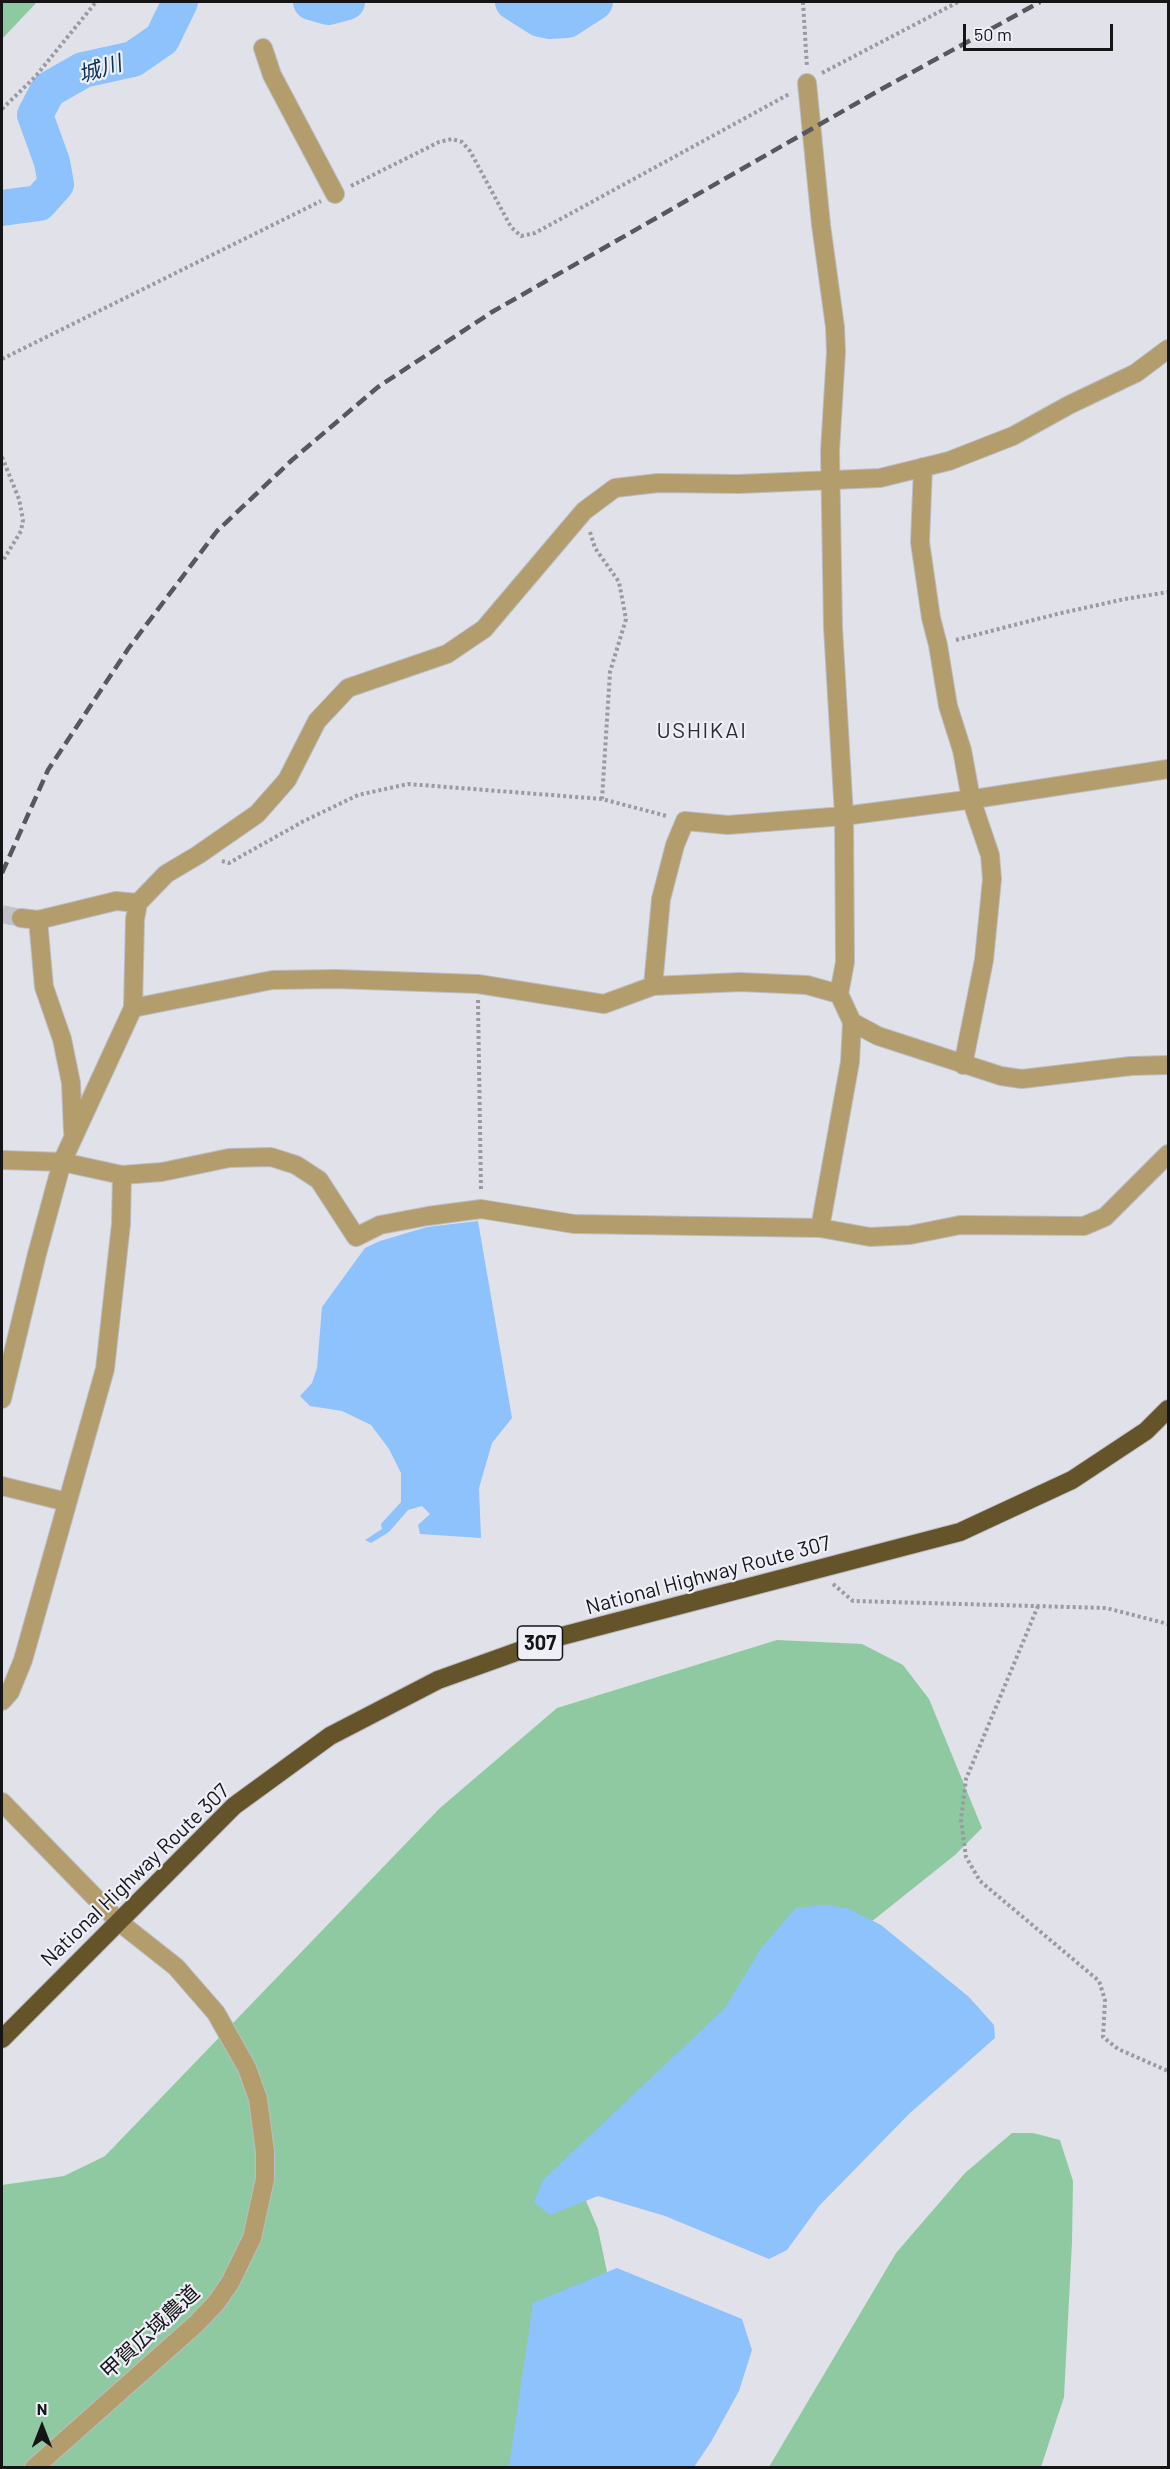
<!DOCTYPE html>
<meta charset="utf-8">
<style>
body{margin:0}
#map{position:relative;width:1170px;height:2469px;overflow:hidden;background:#e1e1ea;font-family:Barlow,sans-serif}
canvas{display:block}
.frame{position:absolute;inset:0;border:3px solid #151518;pointer-events:none}
.north{position:absolute;left:12px;top:2397px;width:60px;height:60px;-webkit-text-stroke:4px #eeeff7;paint-order:stroke;rotate:0deg;font-size:16px;font-weight:700;line-height:24px;text-align:center;color:#151518}
.north::after{content:'';display:block;margin:auto;width:21px;height:27px;background:#151518;clip-path:polygon(50% 0,100% 100%,50% 72%,0 100%)}
.scale{position:absolute;left:963px;top:24px;width:150px;height:27px;box-sizing:border-box;border:3px solid #151518;border-top:0;padding-left:8px;font-size:18px;line-height:21px;white-space:nowrap;color:#151518;-webkit-text-stroke:4px #eeeff7;paint-order:stroke}
</style>
<div id="map">
<canvas width="1170" height="2469"></canvas>
<div class="frame"></div>
<div class="north">N</div>
<div class="scale">50 m</div>
</div>
<script>
const ctx = document.querySelector('canvas').getContext('2d');
ctx.lineJoin = 'round';
function fill(path, color) {
  ctx.fillStyle = color;
  ctx.fill(path, 'evenodd');
}
function poly(rows) {
  const path = new Path2D();
  for (const r of rows) {
    path.moveTo(r[0], r[1]);
    for (let i = 2; i < r.length; i += 2) path.lineTo(r[i], r[i + 1]);
  }
  return path;
}
function strokePath(path, color, width, dash) {
  ctx.strokeStyle = color;
  ctx.lineWidth = width;
  ctx.lineCap = dash ? 'butt' : 'round';
  ctx.setLineDash(dash || []);
  ctx.stroke(path);
}
function label(font, color, halo, rows, align = 'center') {
  ctx.font = font + ' Barlow,"Noto Sans JP",sans-serif';
  ctx.lineWidth = 4.5;
  ctx.setLineDash([]);
  ctx.textBaseline = 'middle';
  ctx.strokeStyle = halo;
  ctx.fillStyle = color;
  for (const [text, x, y, turn = 0] of rows) {
    ctx.save();
    ctx.translate(x, y);
    ctx.rotate((+turn || 0) * Math.PI / 180);
    ctx.textAlign = isNaN(turn) ? turn : align;
    if (halo) ctx.strokeText(text, 0, 0);
    ctx.fillText(text, 0, 0);
    ctx.restore();
  }
}
fill(poly([
 [2,2,37,2,2,39],
 [777,1640,862,1644,903,1665,929,1699,982,1828,955,1855,579,2155,578,2182,598,2229,611,2291,560,2467,2,2467,2,2185,64,2176,105,2156,440,1808,557,1708],
 [1012,2133,1033,2133,1060,2140,1073,2181,1072,2242,1064,2397,1041,2467,769,2467,896,2253,965,2173]
]), '#8fc9a1');
fill(poly([
 [478,1221,512,1418,492,1443,479,1488,481,1538,420,1534,418,1525,430,1514,422,1506,408,1510,389,1532,371,1543,365,1540,382,1529,381,1524,401,1502,401,1473,389,1449,371,1425,342,1411,310,1406,300,1396,312,1383,317,1368,322,1307,365,1248,380,1241,427,1227],
 [825,1905,847,1908,881,1925,969,1997,994,2025,995,2038,910,2113,819,2206,787,2250,769,2259,665,2216,598,2196,550,2215,534,2202,543,2180,725,2008,762,1947,796,1908],
 [617,2268,742,2319,752,2350,739,2391,711,2442,694,2467,509,2467,533,2303]
]), '#8ec2fc');
strokePath(poly([
 [311,2,328,7,347,2],
 [513,2,540,19,549,21,567,20,595,2],
 [2,208,39,203,56,184,52,162,35,115,48,90,83,70,133,59,162,39,180,2]
]), '#8ec2fc', 36);
strokePath(poly([
 [2,914,21,918]
]), '#c2c2ca', 18, [18, 9]);
const minor = poly([
 [263,48,272,75,335,194],
 [807,83,821,225,835,327,836,352,830,451,833,627,844,816,845,962,839,994,852,1022,878,1036,1001,1076,1022,1079,1131,1066,1168,1065],
 [923,467,920,542,931,618,938,645,948,706,962,750,971,799,990,855,992,879,984,960,963,1065],
 [21,918,38,920,116,901,138,903],
 [38,920,44,987,62,1039,71,1083,73,1132],
 [653,986,661,899,675,845,685,821,728,825,844,816,974,799,1168,769],
 [133,1008,272,980,336,979,478,984,604,1004,653,986,740,982,807,985,839,994],
 [2,1160,62,1162,122,1175,162,1172,229,1158,271,1157,296,1165,319,1180,356,1237,380,1225,428,1216,481,1209,574,1224,820,1228,870,1237,910,1235,960,1225,1084,1226,1105,1217,1168,1154],
 [820,1228,850,1062,852,1022],
 [2,1399,37,1254,62,1162,133,1008,135,919,138,903,166,874,198,855,257,814,287,780,317,721,348,688,447,654,484,629,584,511,615,488,658,483,739,484,880,478,949,461,1013,436,1069,405,1136,373,1168,349],
 [2,1486,67,1502],
 [2,1701,10,1692,23,1660,105,1369,121,1224,122,1175],
 [2,1802,119,1922,176,1967,216,2013,247,2068,258,2099,265,2152,265,2179,252,2238,230,2283,216,2303,196,2324,34,2468]
]);
const highway = poly([
 [2,2039,234,1806,330,1736,438,1680,558,1637,960,1532,1072,1480,1146,1431,1168,1409]
]);
strokePath(minor, '#bcbcc4', 20);
strokePath(highway, '#bcbcc4', 20);
strokePath(poly([
 [803,2,807,67],
 [822,73,958,2],
 [2,109,35,77,96,2],
 [351,186,439,142,452,139,462,142,470,151,511,227,521,236,535,233,791,93],
 [2,359,321,201],
 [2,457,19,499,23,520,21,531,2,562],
 [590,532,595,548,619,582,626,619,610,672,602,799],
 [956,640,1057,614,1125,599,1168,592],
 [222,861,229,863,304,821,358,795,408,784,602,799,667,816],
 [478,1000,481,1191],
 [833,1584,853,1601,1106,1608,1168,1624],
 [1038,1606,966,1779,961,1820,966,1857,980,1881,1099,1981,1105,2000,1103,2037,1118,2049,1168,2071]
]), '#9a9aa1', 4, [3, 3]);
strokePath(minor, '#b49d6c', 18);
strokePath(highway, '#65532a', 18);
strokePath(poly([
 [2,873,48,770,128,649,217,531,292,460,378,387,492,312,878,91,1040,2]
]), '#57575c', 4.5, [12, 6]);
for (const [x, y, w] of [
 [540,1643,45]
]) {
  const box = new Path2D();
  box.roundRect(x - w / 2, y - 17, w, 34, 4.5);
  ctx.fillStyle = '#eeeff7';
  ctx.fill(box);
  strokePath(box, '#151518', 1.5);
}
label('bold 20px', '#151518', null, [
 ["307",540,1643]
]);
label('21px', '#151518', '#eeeff7', [
 ["National Highway Route 307",708,1575,-15],
 ["National Highway Route 307",135,1875,-44],
 ["甲賀広域農道",150,2332,-43]
]);
label('italic 22px', '#0c3156', '#eeeff7', [
 ["城川",100,69,-17]
]);
ctx.letterSpacing = '1.5px';
label('22px', '#2b2b32', '#eeeff7', [
 ["USHIKAI",702,731]
]);
ctx.letterSpacing = '0px';
</script>
